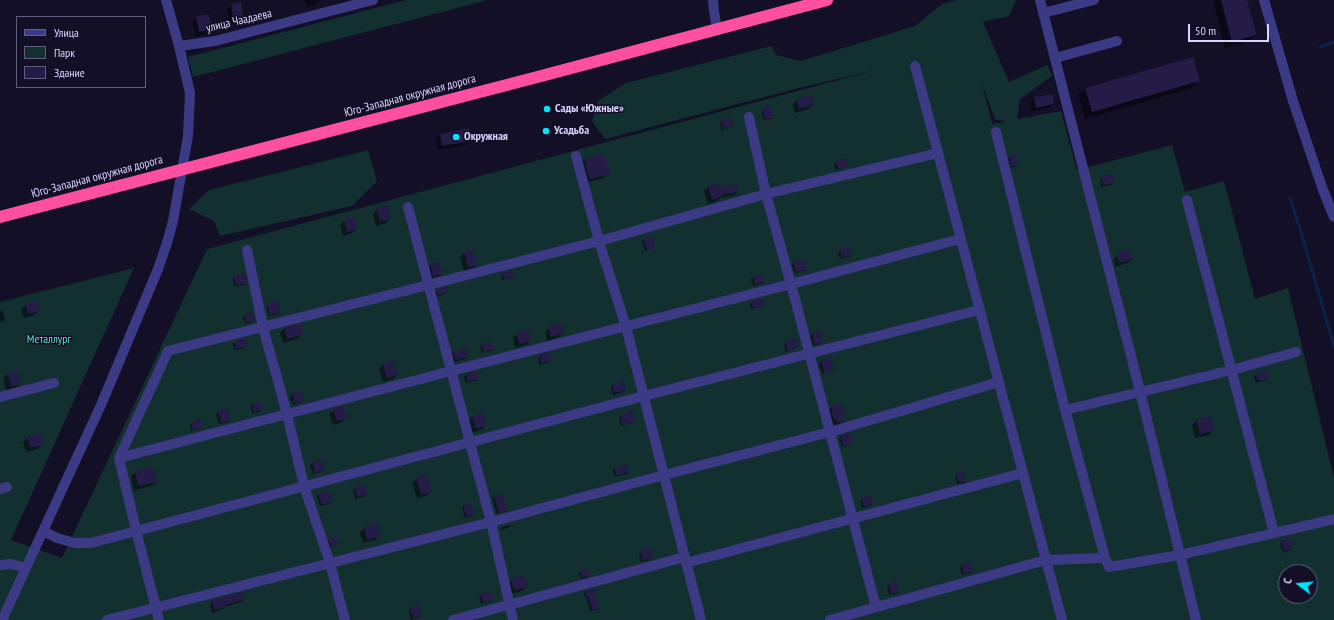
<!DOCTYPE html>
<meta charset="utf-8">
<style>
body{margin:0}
#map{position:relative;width:1334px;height:620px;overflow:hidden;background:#130f26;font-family:"PT Sans Narrow",sans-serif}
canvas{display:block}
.legend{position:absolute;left:16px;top:16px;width:130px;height:72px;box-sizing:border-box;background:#130f26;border:1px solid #625e7d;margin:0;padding:5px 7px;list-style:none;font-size:12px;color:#d9d4ff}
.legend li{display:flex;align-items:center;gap:8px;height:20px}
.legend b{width:20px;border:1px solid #625e7d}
.north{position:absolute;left:1278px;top:564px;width:40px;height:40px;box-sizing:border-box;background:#130f26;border:1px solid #625e7d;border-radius:50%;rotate:286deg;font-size:11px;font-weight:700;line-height:16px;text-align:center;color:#d9d4ff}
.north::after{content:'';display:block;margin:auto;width:14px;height:18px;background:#00e5ff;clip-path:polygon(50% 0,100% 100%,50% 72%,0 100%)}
.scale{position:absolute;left:1188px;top:24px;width:81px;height:18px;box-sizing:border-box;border:2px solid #d9d4ff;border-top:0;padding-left:5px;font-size:12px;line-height:14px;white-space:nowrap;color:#d9d4ff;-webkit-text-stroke:3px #130f26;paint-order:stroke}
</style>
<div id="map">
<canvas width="1334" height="620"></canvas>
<ul class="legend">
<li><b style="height:5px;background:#3d3a85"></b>Улица</li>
<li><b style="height:11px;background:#12302f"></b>Парк</li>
<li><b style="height:11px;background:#241b47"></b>Здание</li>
</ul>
<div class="north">С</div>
<div class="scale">50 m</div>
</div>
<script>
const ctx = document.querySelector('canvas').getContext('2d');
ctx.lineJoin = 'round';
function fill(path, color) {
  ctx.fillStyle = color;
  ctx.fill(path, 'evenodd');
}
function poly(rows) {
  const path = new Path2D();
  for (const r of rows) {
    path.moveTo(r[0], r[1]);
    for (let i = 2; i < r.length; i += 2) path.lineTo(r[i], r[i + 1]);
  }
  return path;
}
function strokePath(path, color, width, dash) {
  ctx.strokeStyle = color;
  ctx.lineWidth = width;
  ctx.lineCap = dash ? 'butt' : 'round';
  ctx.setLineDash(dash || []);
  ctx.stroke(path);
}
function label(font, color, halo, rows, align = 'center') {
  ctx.font = font + ' "PT Sans Narrow",sans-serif';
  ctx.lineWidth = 3;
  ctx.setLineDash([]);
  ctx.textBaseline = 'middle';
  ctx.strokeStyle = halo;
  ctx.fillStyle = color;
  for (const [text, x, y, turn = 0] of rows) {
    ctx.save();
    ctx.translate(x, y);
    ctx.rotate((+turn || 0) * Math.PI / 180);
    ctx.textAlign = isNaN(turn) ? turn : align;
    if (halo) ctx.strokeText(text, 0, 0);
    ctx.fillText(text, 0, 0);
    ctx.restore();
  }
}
fill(poly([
 [406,0,488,0,193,77,188,57],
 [957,0,1016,0,1009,16,983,22,1009,82,1047,65,1052,76,1020,99,1017,119,1061,111,1077,170,1172,145,1185,192,1224,181,1255,299,1288,288,1334,478,1334,620,0,620,0,302,134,268,11,540,62,558,207,249,876,70,799,88,605,139,592,121,598,101,626,83,772,46,776,55,801,61,915,26,942,4],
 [982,83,995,119,1005,122,992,124],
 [1286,572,1310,572,1310,596,1286,596],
 [368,150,377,181,352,206,220,236,214,221,189,209,209,190]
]), '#12302f');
fill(poly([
 [305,0,321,0,318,2,307,7],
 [1213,0,1246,0,1256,35,1249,41,1225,48],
 [232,5,242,16,237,20,229,22,227,9],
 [197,17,211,29,207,34,195,36,193,22],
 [1192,58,1199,81,1192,88,1085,119,1078,95,1085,89],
 [811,96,813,105,809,109,795,113,793,105,797,100],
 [1034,98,1053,104,1049,108,1032,111,1030,103],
 [764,110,773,117,771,119,764,120,762,112],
 [722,121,733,126,722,130,720,123],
 [440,134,471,140,466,145,438,150,436,139],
 [603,154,608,174,604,178,585,183,580,164,584,159],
 [1015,156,1017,165,1015,167,1010,168,1007,159,1009,157],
 [836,162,847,165,845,167,836,170,834,164],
 [1102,177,1113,183,1111,185,1101,187,1100,179],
 [718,185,719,189,738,192,734,195,720,198,717,201,708,204,704,191,708,187],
 [377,209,390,218,386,223,376,226,373,214],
 [344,221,356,229,352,233,343,236,340,225],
 [644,239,654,247,645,251,642,241],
 [840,251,851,255,849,257,840,259,838,253],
 [464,253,477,265,473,269,464,272,460,257],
 [1118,255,1132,259,1128,263,1115,267,1114,259],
 [794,263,806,269,804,271,794,273,792,265],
 [430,265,442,274,440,276,431,278,428,267],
 [503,273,512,276,511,278,502,280,501,275],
 [234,276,246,283,244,285,234,286,233,278],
 [753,277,763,282,761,284,753,286,751,279],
 [437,290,447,292,445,294,436,297,435,292],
 [762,299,764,305,762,307,751,309,750,304,752,302],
 [26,305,39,311,35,315,24,318,21,309],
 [268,305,279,312,278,314,269,316,266,307],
 [0,311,3,311,5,320,0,322],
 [245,315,254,321,252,322,245,324,243,317],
 [549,328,563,333,559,337,547,341,545,332],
 [284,329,301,334,297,339,283,343,280,333],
 [517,334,530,341,526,345,515,348,513,338],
 [812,334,822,342,820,344,812,346,810,336],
 [235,342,246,347,244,349,234,350,233,344],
 [786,343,797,347,786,352,784,345],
 [482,344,493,349,491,351,482,353,480,346],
 [454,352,467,357,465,359,454,362,452,354],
 [540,356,550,361,548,363,539,365,538,358],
 [830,359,833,370,831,371,822,374,819,363,821,361],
 [384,365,397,375,393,379,383,382,379,369],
 [8,374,20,384,16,388,7,391,3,378],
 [1256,374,1268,379,1266,380,1256,383,1254,376],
 [466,375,478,379,476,381,466,383,464,377],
 [613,385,625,390,623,392,613,395,611,387],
 [300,392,303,401,301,403,293,405,290,396,292,394],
 [252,404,261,410,259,412,252,413,251,406],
 [831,408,844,420,840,425,833,427,827,412],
 [227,410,230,420,228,422,219,424,216,414,218,412],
 [334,410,346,418,341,423,333,425,329,414],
 [621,416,633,421,632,423,621,426,619,417],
 [472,417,485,426,481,430,471,433,468,422],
 [1196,421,1213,430,1209,435,1195,438,1192,425],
 [192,423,201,427,199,429,191,431,190,425],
 [841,437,851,443,849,445,842,447,839,438],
 [27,438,42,444,38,449,26,452,23,442],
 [321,460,323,470,321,472,313,474,310,465,312,463],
 [615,469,628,472,626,474,615,477,613,470],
 [136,472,156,482,152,486,134,490,131,476],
 [957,474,966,481,964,483,957,484,955,476],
 [417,479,431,491,426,496,417,498,412,483],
 [355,488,367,494,365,496,355,499,353,490],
 [501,494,506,511,504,512,497,514,492,498,494,496],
 [319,495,331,502,329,504,320,506,317,497],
 [862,499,872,504,870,506,862,508,860,501],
 [464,506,474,514,472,516,465,518,462,508],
 [376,525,379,535,375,540,363,543,360,533,364,528],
 [510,525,510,526,508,528,502,530,501,528,503,527],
 [329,539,338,544,329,548,327,541],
 [1282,542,1292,548,1290,550,1283,553,1280,544],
 [641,551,652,558,650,560,641,562,639,553],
 [970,564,972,571,970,573,962,575,960,568,962,566],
 [581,572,589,576,587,578,581,579,579,573],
 [512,580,527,586,522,591,510,594,507,584],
 [889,585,898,592,896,594,889,595,887,586],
 [585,592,598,608,597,610,590,611,586,597,585,598,584,594],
 [481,595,493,600,491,601,481,604,479,597],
 [244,599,241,602,224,607,221,610,212,613,210,604,213,601],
 [411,609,421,616,419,617,411,620,409,611]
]), '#0007');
strokePath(poly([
 [1320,47,1334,42],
 [1290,198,1301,232,1334,346]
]), '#0c2248', 3);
fill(poly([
 [1221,0,1247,0,1257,35,1232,42],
 [241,2,243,16,233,18,231,4],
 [209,14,212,30,199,32,196,16],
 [1193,57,1200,81,1092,112,1085,88],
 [1053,94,1054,104,1036,108,1034,97],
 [812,95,814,105,799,109,797,99],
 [772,107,774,117,765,119,763,109],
 [731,117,734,126,724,129,721,120],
 [469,128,472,141,442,146,440,134],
 [604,153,610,174,589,179,584,159],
 [1016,155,1018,165,1011,167,1009,156],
 [846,158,848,166,838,169,835,161],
 [1113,174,1114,183,1103,185,1101,176],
 [718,183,719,187,737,184,739,192,722,195,722,197,712,200,708,186],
 [387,205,391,219,380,222,376,208],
 [354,217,357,229,347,232,344,220],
 [652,236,655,247,647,250,643,238],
 [849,247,852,255,842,258,840,250],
 [473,249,478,265,468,268,464,252],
 [1131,250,1133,259,1119,263,1117,254],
 [804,259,807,269,796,272,793,262],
 [439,262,443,274,433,277,430,264],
 [512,270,514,276,504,279,502,273],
 [245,273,247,283,236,285,234,275],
 [762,274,764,282,755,285,753,277],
 [447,287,448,293,438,295,436,290],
 [763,298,765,306,753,308,752,301],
 [37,301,40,311,28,314,25,304],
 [278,301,281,312,270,315,267,304],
 [253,312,255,321,246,322,245,314],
 [561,323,564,333,551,337,548,327],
 [300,324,303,335,287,339,284,328],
 [528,330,531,341,520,344,516,333],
 [821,331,823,343,814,344,812,333],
 [246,338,247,347,236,349,235,341],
 [795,338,799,347,788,351,785,342],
 [492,341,494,349,484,352,481,344],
 [465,348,468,357,456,360,453,352],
 [550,352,551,361,541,363,539,355],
 [830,357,834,370,824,373,821,360],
 [394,360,398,375,387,378,383,364],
 [17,370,21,384,11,387,7,373],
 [1266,370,1269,379,1258,381,1255,373],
 [476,371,479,379,468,382,466,374],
 [624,381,626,390,615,393,612,385],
 [301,391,304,401,295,404,292,393],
 [261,401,262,410,254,412,252,403],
 [841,404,845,421,837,423,836,419,834,420,831,407],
 [343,406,347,419,337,421,333,409],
 [228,408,231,420,221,423,218,411],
 [632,411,635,421,623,425,620,415],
 [483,413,486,426,476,429,472,416],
 [1211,416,1214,431,1200,434,1196,420],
 [200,419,202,428,193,430,191,422],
 [41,433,44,445,30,448,27,437],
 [849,433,852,444,843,446,840,436],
 [321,459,324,470,315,473,312,462],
 [627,464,629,472,617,476,614,468],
 [154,467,157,482,138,486,135,471],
 [964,471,967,481,959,483,956,473],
 [427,475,432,492,421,495,416,478],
 [365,484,368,494,357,497,354,487],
 [329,491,332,502,322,505,318,494],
 [502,493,507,511,499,513,494,496],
 [871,495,873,504,864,507,861,498],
 [471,503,475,514,467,517,463,505],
 [377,524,381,536,367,540,364,528],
 [336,536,339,544,331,547,328,538],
 [1290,539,1293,548,1284,551,1281,541],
 [650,548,653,558,643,561,640,551],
 [971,563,973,571,964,574,962,565],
 [588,568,590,576,582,578,580,571],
 [524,575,528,587,514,590,511,579],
 [896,581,899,592,891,594,888,584],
 [594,588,600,608,592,610,588,596,587,597,585,591],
 [491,591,494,600,483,603,480,594],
 [243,592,245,599,225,605,225,607,215,610,212,600],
 [419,605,422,616,413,618,410,608]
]), '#241b47');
strokePath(poly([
 [713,0,714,11,717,29],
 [1040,0,1140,391,1196,620],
 [1264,0,1293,101,1323,190,1334,217],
 [1043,13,1094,0],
 [179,46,215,41,373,0],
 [1055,58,1117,41],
 [915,66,1062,620],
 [996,132,1063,402,1105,558],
 [576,156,599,241,626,327,701,620],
 [1187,200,1274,533],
 [408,207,491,522,513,620],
 [247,250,263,327,287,414,304,486,330,563,345,620],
 [0,397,54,383],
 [1065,410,1232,370,1296,352],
 [119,458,451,371,791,284,766,194,749,117],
 [0,489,7,487],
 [43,531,57,538,75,543,91,543,644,396,979,310],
 [686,563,1023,473],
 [0,565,11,564,26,568],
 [876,607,791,284,960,239],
 [2,620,101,405,158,269,167,243,173,221,188,136,190,93,179,46,166,0],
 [107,620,491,522,664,475,830,432,999,382],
 [159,620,136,530,119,458,168,351,428,285,599,241,766,194,938,153],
 [453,620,685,557],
 [830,620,1046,560,1105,558,1109,567,1180,555,1334,519]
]), '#3d3a85', 10);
strokePath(poly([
 [0,217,545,75,827,0]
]), '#ff4fa3', 12);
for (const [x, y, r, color] of [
 [547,109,4,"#00e5ff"],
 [546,131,4,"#00e5ff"],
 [456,137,4,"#00e5ff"]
]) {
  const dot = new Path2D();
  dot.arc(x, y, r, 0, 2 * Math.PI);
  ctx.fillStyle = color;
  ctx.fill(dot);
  strokePath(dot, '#130f26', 1.5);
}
label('12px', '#d9d4ff', '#130f26', [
 ["улица Чаадаева",239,21,-13],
 ["Юго-Западная окружная дорога",410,96,-15],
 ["Юго-Западная окружная дорога",97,177,-15]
]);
label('bold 12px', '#d9d4ff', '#130f26', [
 ["Сады «Южные»",555,109],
 ["Усадьба",554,131],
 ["Окружная",464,137]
], 'left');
label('12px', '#5fe0c0', '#130f26', [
 ["Металлург",49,340]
]);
</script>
